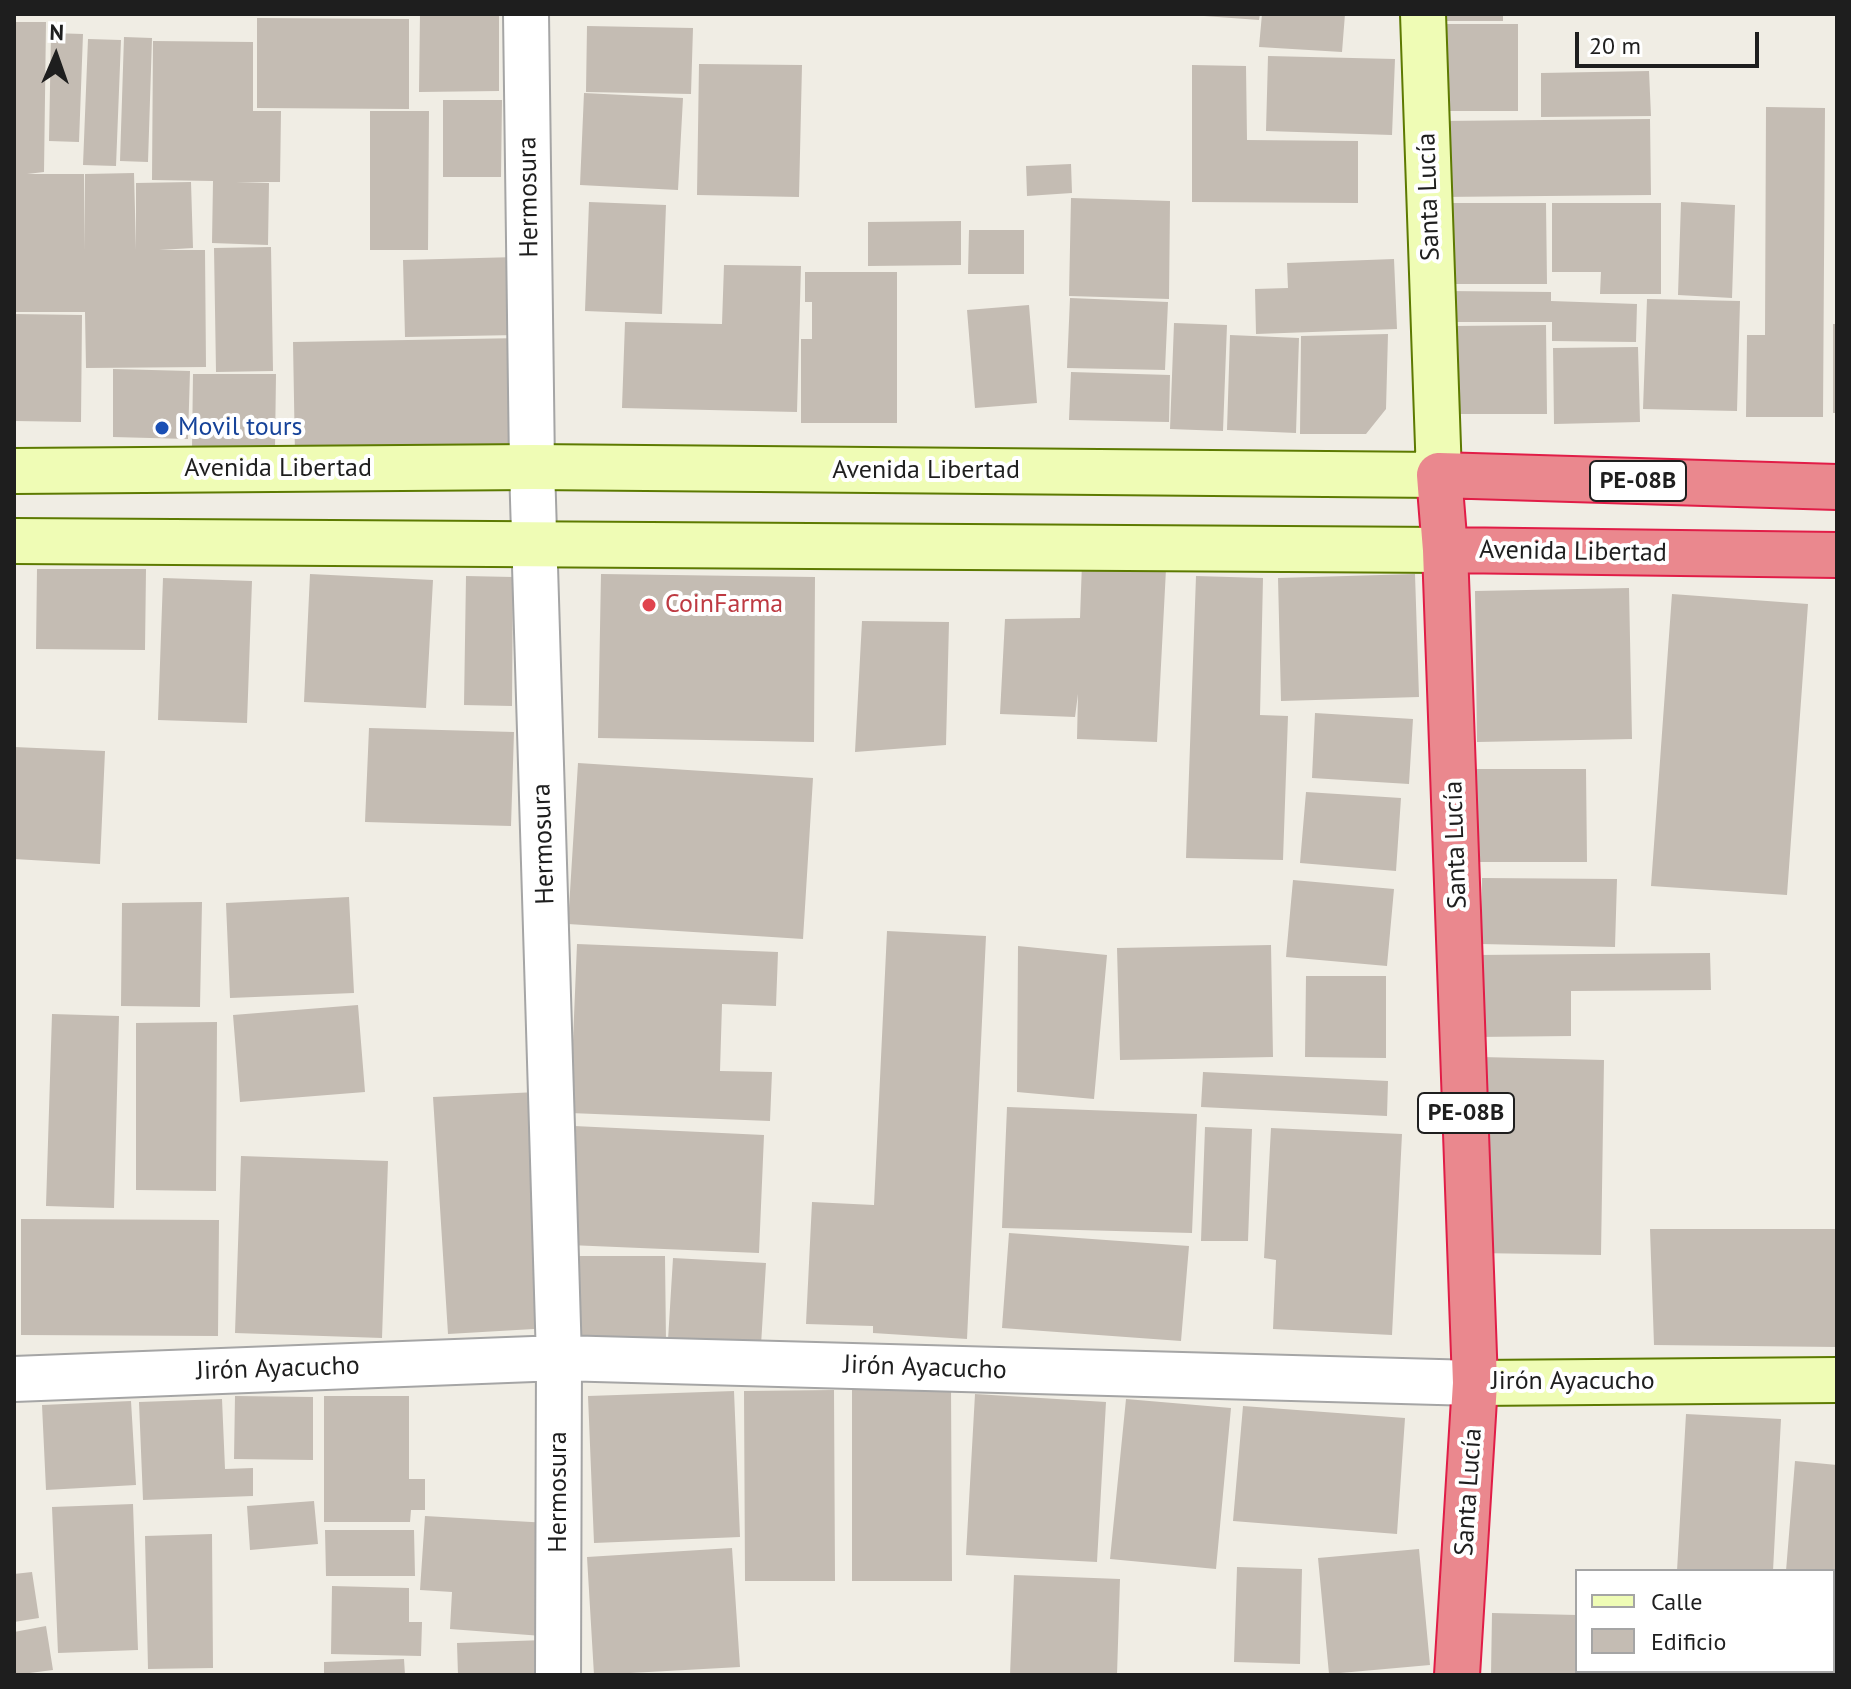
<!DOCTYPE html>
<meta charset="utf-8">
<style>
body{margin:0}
#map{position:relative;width:1851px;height:1689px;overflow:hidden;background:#f0ede4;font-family:"PT Sans",sans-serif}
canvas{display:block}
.frame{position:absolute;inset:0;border:16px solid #1e1e1e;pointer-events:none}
.legend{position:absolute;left:1575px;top:1569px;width:260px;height:104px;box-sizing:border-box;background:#fff;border:2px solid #a5a5a5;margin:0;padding:10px 14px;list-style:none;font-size:24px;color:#1e1e1e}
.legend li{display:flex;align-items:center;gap:16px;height:40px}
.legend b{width:40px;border:2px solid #a5a5a5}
.north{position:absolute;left:16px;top:16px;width:80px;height:80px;-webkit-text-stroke:6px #fff;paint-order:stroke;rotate:2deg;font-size:22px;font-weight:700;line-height:32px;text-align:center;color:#1e1e1e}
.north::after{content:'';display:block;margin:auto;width:28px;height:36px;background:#1e1e1e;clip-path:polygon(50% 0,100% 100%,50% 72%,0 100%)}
.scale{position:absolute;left:1575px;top:32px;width:184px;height:36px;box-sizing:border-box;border:4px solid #1e1e1e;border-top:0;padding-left:10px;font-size:24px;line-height:28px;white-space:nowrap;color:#1e1e1e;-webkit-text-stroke:6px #fff;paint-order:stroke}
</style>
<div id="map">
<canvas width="1851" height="1689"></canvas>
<div class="frame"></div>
<ul class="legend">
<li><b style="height:10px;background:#effcb5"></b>Calle</li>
<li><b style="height:22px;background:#c4bcb3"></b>Edificio</li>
</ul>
<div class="north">N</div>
<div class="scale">20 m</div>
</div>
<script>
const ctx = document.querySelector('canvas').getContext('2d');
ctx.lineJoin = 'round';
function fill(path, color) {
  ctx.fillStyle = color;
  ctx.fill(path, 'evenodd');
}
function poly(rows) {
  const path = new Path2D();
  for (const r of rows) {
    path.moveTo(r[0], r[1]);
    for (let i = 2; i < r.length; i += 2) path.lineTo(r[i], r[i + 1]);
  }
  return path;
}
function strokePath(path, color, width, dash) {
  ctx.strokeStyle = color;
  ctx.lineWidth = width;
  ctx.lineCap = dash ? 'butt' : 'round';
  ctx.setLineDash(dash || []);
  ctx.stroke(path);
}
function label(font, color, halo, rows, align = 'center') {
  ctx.font = font + ' "PT Sans",sans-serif';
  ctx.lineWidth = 8;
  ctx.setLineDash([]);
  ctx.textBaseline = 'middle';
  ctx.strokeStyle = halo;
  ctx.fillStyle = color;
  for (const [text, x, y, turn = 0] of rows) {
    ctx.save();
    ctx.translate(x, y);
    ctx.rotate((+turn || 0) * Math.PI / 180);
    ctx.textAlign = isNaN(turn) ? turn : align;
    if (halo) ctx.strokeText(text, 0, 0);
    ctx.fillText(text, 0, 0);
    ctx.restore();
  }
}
fill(poly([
 [420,14,499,14,499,91,419,92],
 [1204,14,1260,14,1259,20,1204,16],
 [1262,14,1345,14,1342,52,1259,47],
 [1432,14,1503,14,1503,21,1432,21],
 [257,18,409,19,409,109,257,108],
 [14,22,46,22,44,172,27,174,84,174,84,251,85,174,134,173,136,250,136,183,191,182,193,248,159,250,205,250,206,367,86,368,85,312,14,312],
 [1435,24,1518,24,1518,111,1435,111],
 [587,26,693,28,691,94,586,92],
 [51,33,83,34,79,142,49,141],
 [124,37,152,38,148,162,120,161],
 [88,39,121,40,116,166,83,165],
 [153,41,253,42,253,111,281,111,280,182,236,182,269,183,268,245,212,243,213,181,152,180],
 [1268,56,1395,59,1392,135,1266,131],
 [699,64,802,65,799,197,697,195],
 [1192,65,1246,66,1247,140,1358,141,1358,203,1192,202],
 [1649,71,1651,116,1541,117,1541,73],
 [584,93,683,98,678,190,580,185],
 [443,100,502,100,501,177,443,177],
 [1766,107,1825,108,1823,417,1746,417,1747,335,1765,335],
 [370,111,429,111,428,250,370,250],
 [1650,119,1651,195,1440,197,1440,121],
 [1071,164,1072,193,1027,196,1026,166],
 [1071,198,1170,201,1169,299,1069,296],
 [589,202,666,205,662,314,585,311],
 [1681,202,1735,205,1732,298,1678,295],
 [1445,203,1546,203,1547,284,1444,284],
 [1552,203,1661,203,1661,294,1600,294,1601,272,1552,272],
 [961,221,961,265,868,266,868,222],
 [969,230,1024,230,1024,274,968,274],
 [271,247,273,371,216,372,214,248],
 [517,257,518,335,405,337,403,260],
 [1394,259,1397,329,1256,334,1255,289,1288,288,1287,263],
 [724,265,801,266,797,412,622,408,625,322,722,324],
 [805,272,897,272,897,423,801,423,801,339,812,339,812,302,805,302],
 [1447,291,1551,292,1551,301,1637,304,1636,342,1552,341,1552,322,1447,322],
 [1070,298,1168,302,1165,370,1067,368],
 [1647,299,1740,301,1737,411,1643,409],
 [1029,305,1037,403,975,408,967,310],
 [14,314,82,315,81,422,14,421],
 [1174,323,1227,325,1223,431,1170,429],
 [1833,324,1837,324,1837,413,1833,413],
 [1546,325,1547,414,1456,414,1455,326],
 [1388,334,1386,409,1366,434,1300,434,1301,336],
 [1230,335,1299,338,1296,433,1227,430],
 [523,338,525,453,295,456,293,342],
 [1638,347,1640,422,1554,424,1553,348],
 [113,369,190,371,188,439,113,437],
 [1071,372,1170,375,1169,422,1069,420],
 [193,374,276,374,275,448,192,448],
 [1082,563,1166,569,1157,742,1077,739,1078,694,1075,717,1000,714,1005,619,1080,618],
 [37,569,146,569,145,650,36,649],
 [310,574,433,580,426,708,304,702],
 [601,574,815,577,814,742,598,738],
 [1415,574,1419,697,1281,701,1278,578],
 [466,576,513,577,512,706,464,705],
 [1196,576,1263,578,1260,715,1288,716,1283,860,1186,858],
 [163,578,252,581,247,723,158,720],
 [1629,588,1632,739,1477,742,1475,591],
 [1672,594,1808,604,1787,895,1651,886],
 [862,621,949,622,946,745,855,752],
 [1315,713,1413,719,1409,784,1312,778],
 [369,728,514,732,511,826,365,822],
 [14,747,105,751,100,864,14,859],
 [578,763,813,778,803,939,568,924],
 [1471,769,1586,769,1587,862,1472,862],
 [1306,792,1401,798,1396,871,1300,863],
 [1482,878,1617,879,1615,947,1481,944],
 [1293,880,1394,889,1387,966,1286,957],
 [349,897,354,993,230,998,226,903],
 [202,902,200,1007,121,1006,122,903],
 [887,931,986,936,967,1339,873,1333,873,1326,806,1324,812,1202,874,1205],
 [577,944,778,952,776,1006,722,1004,720,1071,772,1072,770,1121,570,1113],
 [1271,945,1273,1057,1120,1060,1117,948],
 [1018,946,1107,955,1094,1099,1017,1092],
 [1710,953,1711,990,1571,991,1571,1036,1476,1037,1476,955],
 [1306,976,1386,976,1386,1058,1305,1057],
 [358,1005,365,1092,240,1102,233,1015],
 [52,1014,119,1016,114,1208,46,1206],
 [217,1022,216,1191,136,1190,136,1023],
 [1481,1057,1604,1060,1601,1255,1477,1253],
 [1203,1072,1388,1081,1387,1116,1201,1107],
 [537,1092,551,1328,448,1334,433,1097],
 [1007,1107,1197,1114,1192,1233,1002,1228],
 [574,1126,764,1135,759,1253,569,1245],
 [1205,1127,1252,1129,1248,1241,1201,1241],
 [1271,1128,1402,1134,1392,1335,1273,1329,1276,1260,1264,1258],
 [241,1156,388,1161,382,1338,235,1333],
 [21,1219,219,1220,218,1336,21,1335],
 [1650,1229,1837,1229,1837,1347,1654,1345],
 [1009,1233,1189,1246,1181,1341,1002,1328],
 [563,1256,665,1256,666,1343,564,1343],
 [673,1258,766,1263,761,1345,668,1340],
 [852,1386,951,1386,952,1581,852,1581],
 [834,1390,835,1581,745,1581,744,1391],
 [734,1391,740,1537,594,1543,588,1396],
 [975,1394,1106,1402,1097,1562,966,1555],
 [235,1396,313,1397,313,1460,234,1459],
 [324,1396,409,1396,409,1479,425,1479,425,1510,411,1510,410,1522,324,1522],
 [222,1399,225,1469,253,1468,253,1496,143,1500,139,1402],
 [1126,1399,1231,1408,1216,1569,1110,1559],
 [131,1401,136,1485,46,1490,42,1405],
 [1243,1406,1405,1418,1397,1534,1233,1521],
 [1686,1414,1781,1419,1773,1571,1677,1571],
 [1795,1461,1837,1465,1837,1585,1833,1584,1833,1571,1786,1571],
 [314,1501,318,1544,250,1550,247,1506],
 [133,1504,138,1650,58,1653,52,1507],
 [425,1516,549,1523,542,1636,450,1629,452,1592,420,1590],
 [325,1530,414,1530,415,1576,326,1576],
 [212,1534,213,1668,148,1669,145,1536],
 [732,1548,740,1667,594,1675,587,1557],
 [1419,1549,1430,1665,1329,1674,1318,1558],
 [1237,1567,1302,1569,1300,1664,1234,1662],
 [32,1572,39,1618,14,1622,14,1574],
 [1014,1575,1120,1579,1117,1675,1010,1675],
 [332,1586,409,1588,409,1622,422,1622,421,1656,331,1654],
 [1492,1613,1577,1615,1577,1671,1625,1671,1625,1675,1491,1675],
 [46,1626,53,1670,14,1675,14,1632],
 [545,1640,547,1675,458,1675,457,1643],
 [404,1659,405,1675,324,1675,324,1662]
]), '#c4bcb3');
const street = poly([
 [526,14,532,467,559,1358,558,1675],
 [14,1379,559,1358,1475,1383]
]);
const secondary = poly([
 [14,471,532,467,1439,475,1423,14],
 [14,541,1445,550],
 [1475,1383,1837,1380]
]);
const highway = poly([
 [1445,550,1837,555],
 [1457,1675,1475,1383,1445,550,1439,475,1837,487]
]);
strokePath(street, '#a5a5a5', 48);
strokePath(secondary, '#5d7a01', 48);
strokePath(highway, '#e11d47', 48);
strokePath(street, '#fff', 44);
strokePath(secondary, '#effcb5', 44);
strokePath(highway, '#ea888e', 44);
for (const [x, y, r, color] of [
 [162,428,8,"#1a4fb4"],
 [649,605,8,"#e0444e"]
]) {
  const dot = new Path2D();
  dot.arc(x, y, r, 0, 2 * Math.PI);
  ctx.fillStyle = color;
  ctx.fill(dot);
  strokePath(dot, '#fff', 3);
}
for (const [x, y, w] of [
 [1638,481,96],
 [1466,1113,96]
]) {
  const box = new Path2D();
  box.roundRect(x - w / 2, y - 20, w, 40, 6);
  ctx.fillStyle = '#fff';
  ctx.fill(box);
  strokePath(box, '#1e1e1e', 2);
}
label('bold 24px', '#1e1e1e', null, [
 ["PE-08B",1638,481],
 ["PE-08B",1466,1113]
]);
label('26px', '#1e1e1e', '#fff', [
 ["Hermosura",529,197,-91],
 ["Santa Lucía",1429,197,-92],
 ["Avenida Libertad",278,469],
 ["Avenida Libertad",926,471],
 ["Avenida Libertad",1573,552,1],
 ["Hermosura",544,844,-92],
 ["Santa Lucía",1456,845,-92],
 ["Jirón Ayacucho",925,1368,2],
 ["Jirón Ayacucho",278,1369,-2],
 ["Jirón Ayacucho",1573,1382],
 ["Hermosura",559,1492,-90],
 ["Santa Lucía",1469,1492,-86]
]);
label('26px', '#164399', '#fff', [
 ["Movil tours",178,428]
], 'left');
label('26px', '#be3a42', '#fff', [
 ["CoinFarma",665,605]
], 'left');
</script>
